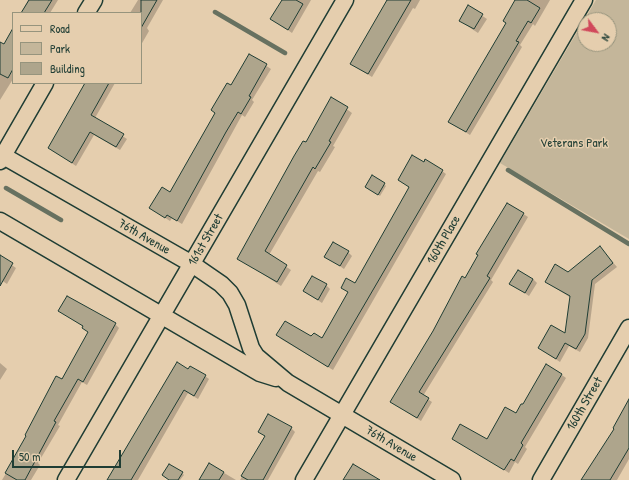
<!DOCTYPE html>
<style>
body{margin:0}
#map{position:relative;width:629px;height:480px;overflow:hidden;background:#e5ceae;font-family:"Patrick Hand",sans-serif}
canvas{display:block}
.legend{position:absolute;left:12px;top:12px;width:130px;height:72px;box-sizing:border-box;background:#e5ceae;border:1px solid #96947d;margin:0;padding:5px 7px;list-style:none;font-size:12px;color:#1f3d34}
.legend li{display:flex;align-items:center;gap:8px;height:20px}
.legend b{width:20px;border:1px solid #96947d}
.north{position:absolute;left:577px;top:12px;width:40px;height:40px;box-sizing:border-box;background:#e5ceae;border:1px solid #96947d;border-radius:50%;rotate:122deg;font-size:11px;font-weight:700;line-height:16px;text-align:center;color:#1f3d34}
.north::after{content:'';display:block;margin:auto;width:14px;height:18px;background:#d1495b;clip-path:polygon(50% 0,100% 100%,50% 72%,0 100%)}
.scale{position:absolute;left:12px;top:450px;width:109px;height:18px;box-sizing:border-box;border:2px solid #1f3d34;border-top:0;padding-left:5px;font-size:12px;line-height:14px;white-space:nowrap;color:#1f3d34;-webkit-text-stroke:3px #e5ceae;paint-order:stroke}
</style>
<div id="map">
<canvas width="629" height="480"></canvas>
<ul class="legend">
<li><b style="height:5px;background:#e5ceae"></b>Road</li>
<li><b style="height:11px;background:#c4b69a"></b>Park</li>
<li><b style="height:11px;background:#aea58c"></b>Building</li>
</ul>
<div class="north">N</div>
<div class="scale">50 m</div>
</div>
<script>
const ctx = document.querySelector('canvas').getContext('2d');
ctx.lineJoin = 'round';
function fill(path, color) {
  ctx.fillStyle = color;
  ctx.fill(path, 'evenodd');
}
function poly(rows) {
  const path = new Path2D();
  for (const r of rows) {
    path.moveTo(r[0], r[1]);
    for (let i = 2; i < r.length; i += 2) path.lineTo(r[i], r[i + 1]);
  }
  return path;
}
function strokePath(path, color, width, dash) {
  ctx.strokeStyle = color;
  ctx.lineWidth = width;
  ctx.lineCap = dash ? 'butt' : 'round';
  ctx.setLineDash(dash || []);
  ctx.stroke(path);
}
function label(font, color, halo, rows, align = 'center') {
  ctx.font = font + ' "Patrick Hand",sans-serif';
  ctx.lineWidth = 3;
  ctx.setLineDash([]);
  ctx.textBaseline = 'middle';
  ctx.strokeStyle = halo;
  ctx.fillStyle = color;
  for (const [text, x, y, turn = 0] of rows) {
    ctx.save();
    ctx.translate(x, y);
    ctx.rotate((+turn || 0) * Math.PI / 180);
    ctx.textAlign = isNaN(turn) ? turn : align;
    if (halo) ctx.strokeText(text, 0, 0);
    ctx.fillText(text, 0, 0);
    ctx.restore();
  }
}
fill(poly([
 [596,0,629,0,629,239,500,163],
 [585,20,609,20,609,44,585,44]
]), '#c4b69a');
fill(poly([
 [28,0,58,0,50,13,21,13],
 [138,0,163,0,147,28,149,31,141,45,141,13,130,13],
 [283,0,311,0,292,33,272,19],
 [390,0,420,0,415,9,413,8,372,77,351,64],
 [516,0,550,0,535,26,533,24,520,45,522,47,470,135,449,122,507,24,504,21],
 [469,7,487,19,478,33,460,21],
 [13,28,13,79,0,100,0,51],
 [250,55,271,69,252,100,254,102,245,117,242,115,182,224,172,218,170,221,150,208,170,193],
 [86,83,115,83,95,118,127,139,120,150,94,135,76,166,49,148],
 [331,98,352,113,333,146,335,147,320,172,318,171,269,255,291,270,281,286,238,258,307,144],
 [424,163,442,171,446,174,333,370,281,339,277,335,322,339,349,293,342,288,356,285,410,188,399,180],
 [384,184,386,186,380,196,368,188],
 [508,204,528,217,491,280,493,282,423,396,432,402,421,421,391,402,465,280],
 [600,248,617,267,595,284,588,338,580,352,569,346,560,362,539,348,566,335,571,298,546,282,568,273],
 [348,252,352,256,344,269,325,256],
 [0,257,16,268,7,284,1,280,0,282],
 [533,279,537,283,529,296,511,284],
 [326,285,330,289,322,303,304,291],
 [59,311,115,324,119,328,87,385,82,382,58,425,60,426,38,463,40,465,31,480,2,480,89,333,84,327],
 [0,363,7,369,0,380],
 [189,370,205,376,209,379,198,399,188,393,138,480,108,480],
 [562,375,566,378,525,447,527,449,518,464,515,462,509,473,453,438,487,440],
 [629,402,629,459,617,480,582,480,599,457],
 [291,428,295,432,268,480,240,480,266,437,259,431],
 [209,464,236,480,205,480],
 [182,473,184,475,180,480,169,480,163,475]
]), '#0003');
strokePath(poly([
 [215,12,285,53],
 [508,170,629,244],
 [6,188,61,220]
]), '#677160', 4.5);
const building = poly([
 [29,0,52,0,44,13,21,13,29,0],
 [141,0,157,0,141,28,141,0],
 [282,0,296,0,303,4,288,30,270,19,282,0],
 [387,0,411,0,368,74,350,64,387,0],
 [515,0,527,0,540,8,531,23,528,21,516,41,519,42,466,132,448,122,506,23,503,21,515,0],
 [468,5,483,14,474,29,459,21,468,5],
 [13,28,13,69,8,78,0,74,0,42,4,44,13,28],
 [249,54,267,64,249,96,251,97,241,114,238,112,226,132,177,221,167,215,165,218,149,208,162,187,170,192,215,113,211,110,227,83,231,85,249,54],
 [85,83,109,83,91,115,124,134,116,147,90,132,72,163,48,148,85,83],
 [331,97,348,107,329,141,331,142,315,169,313,167,265,251,287,265,277,282,237,259,294,156,303,141,306,142,331,97],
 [412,155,424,162,425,159,443,170,328,367,276,335,285,321,311,336,314,333,322,338,348,292,341,288,346,278,355,283,408,189,409,187,398,180,412,155],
 [372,175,385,183,378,195,365,187,372,175],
 [507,203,524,213,487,276,490,278,419,392,429,398,417,418,390,402,433,331,462,276,465,278,478,255,476,254,507,203],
 [333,242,349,251,340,266,324,257,333,242],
 [600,246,613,263,592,280,585,334,576,349,565,343,556,359,538,348,551,325,565,333,570,296,545,282,555,264,568,272,600,246],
 [0,255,13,263,0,286,0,255],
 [518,270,533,279,525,293,509,284,518,270],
 [312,276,327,284,318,300,303,291,312,276],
 [67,296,116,323,83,382,78,379,54,421,56,422,25,480,17,480,5,473,26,436,25,435,56,376,62,379,88,332,82,328,83,326,58,311,67,296],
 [177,362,188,369,190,366,206,375,194,396,184,390,131,480,107,480,177,362],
 [546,364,562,374,521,443,523,445,514,461,511,459,504,470,452,439,460,424,487,439,505,407,516,413,521,404,523,404,546,364],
 [629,399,629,448,610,480,581,480,614,429,613,428,629,399],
 [268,414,292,427,263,480,248,480,241,476,265,436,258,432,268,414],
 [209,463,224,472,219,480,199,480,209,463],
 [169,464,183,472,178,480,169,480,162,475,169,464],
 [353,464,380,480,343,480,353,464]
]);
fill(building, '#aea58c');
strokePath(building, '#1f3d34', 1);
const minor = poly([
 [86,13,94,0],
 [0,154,192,264,221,284,230,293,237,305,251,348,256,356,288,383,452,480],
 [0,161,45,83],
 [0,221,260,373,276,378],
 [66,480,345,0],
 [304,480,584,0],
 [541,480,629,328]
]);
strokePath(minor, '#1f3d34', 19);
strokePath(minor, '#e5ceae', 16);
label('13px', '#274339', '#e5ceae', [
 ["Veterans Park",574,144]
]);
label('13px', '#1f3d34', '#e5ceae', [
 ["76th Avenue",144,237,30],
 ["161st Street",206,240,-60],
 ["160th Place",444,240,-60],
 ["160th Street",585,404,-60],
 ["76th Avenue",391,444,31]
]);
</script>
